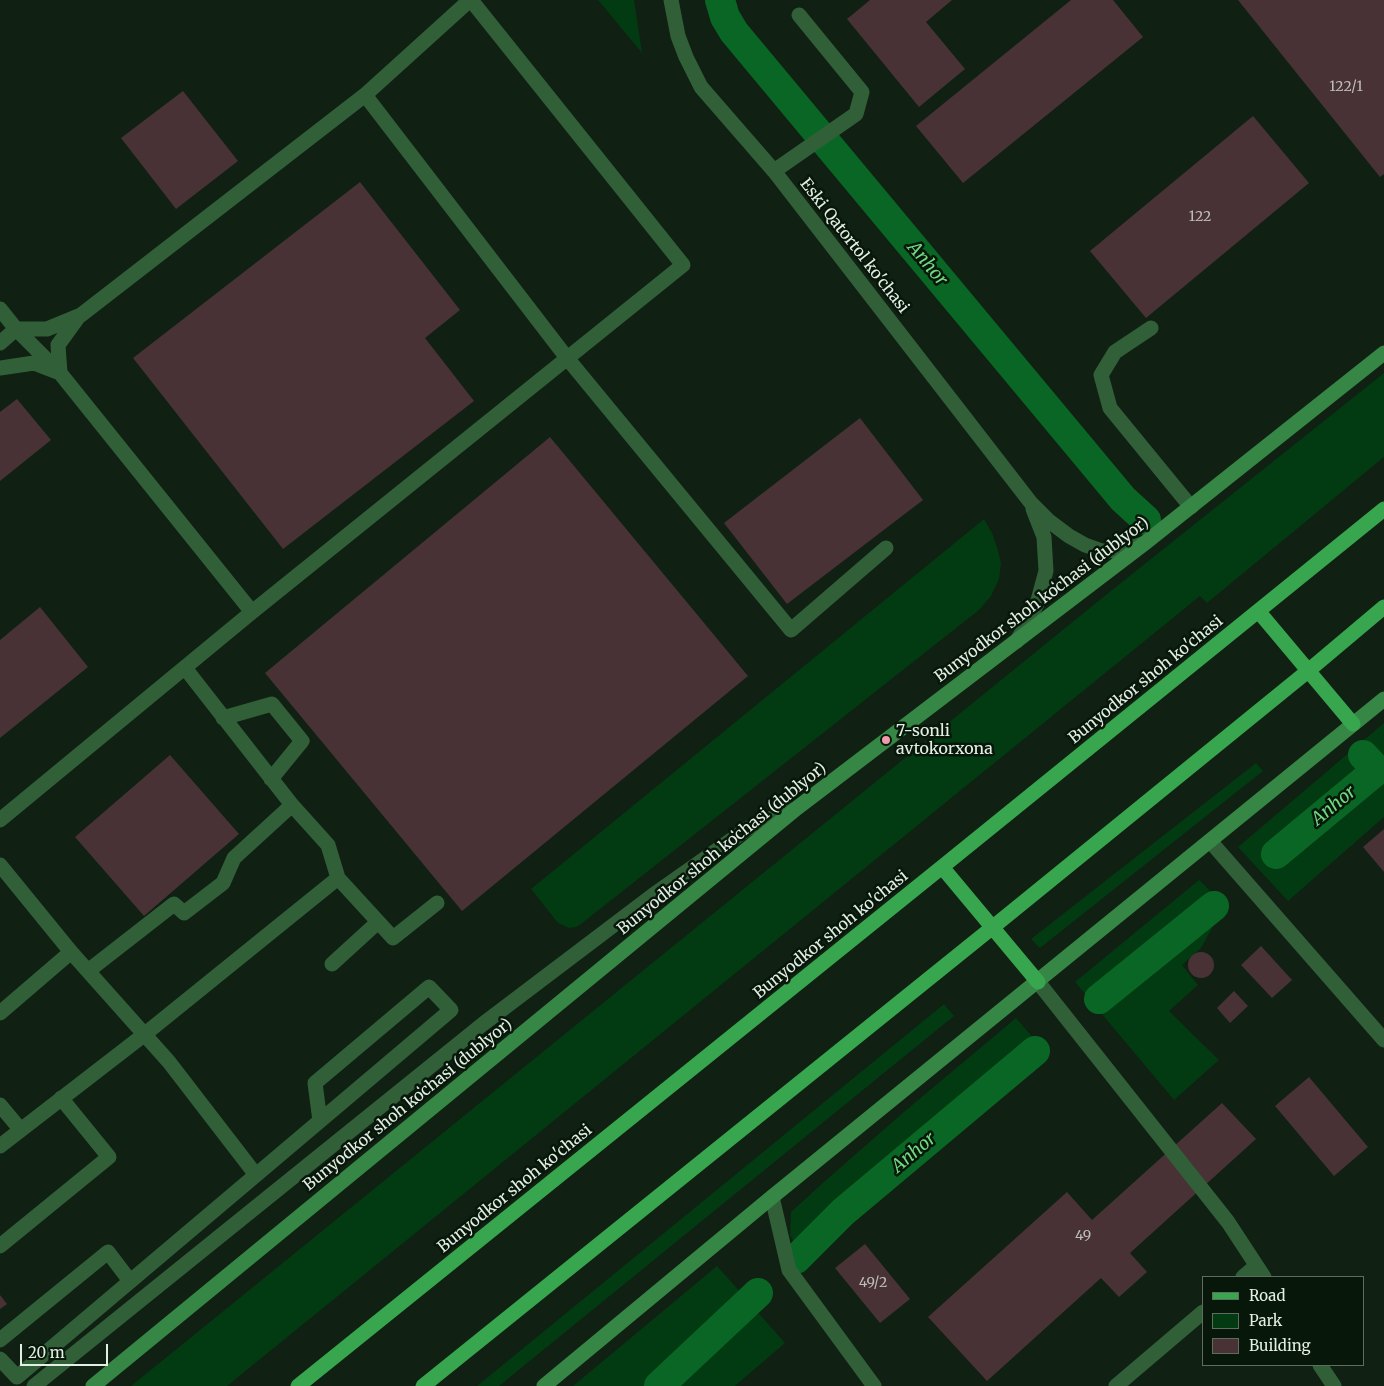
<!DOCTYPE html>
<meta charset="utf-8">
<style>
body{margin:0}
#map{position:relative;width:1384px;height:1386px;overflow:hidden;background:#102012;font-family:Merriweather,serif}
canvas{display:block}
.legend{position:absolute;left:1202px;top:1276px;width:162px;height:90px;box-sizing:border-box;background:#071709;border:1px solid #5f6d61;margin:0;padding:6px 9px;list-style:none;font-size:15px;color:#e3eee4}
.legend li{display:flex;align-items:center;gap:10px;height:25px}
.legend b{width:25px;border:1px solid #5f6d61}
.scale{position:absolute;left:20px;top:1344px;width:88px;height:22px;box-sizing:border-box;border:2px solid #e3eee4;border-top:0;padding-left:6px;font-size:15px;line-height:18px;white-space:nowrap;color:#e3eee4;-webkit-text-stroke:4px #071709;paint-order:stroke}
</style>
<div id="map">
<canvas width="1384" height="1386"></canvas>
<ul class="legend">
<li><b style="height:6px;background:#38a54f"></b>Road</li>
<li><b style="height:14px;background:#023a11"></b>Park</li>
<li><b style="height:14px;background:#493236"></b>Building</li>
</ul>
<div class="scale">20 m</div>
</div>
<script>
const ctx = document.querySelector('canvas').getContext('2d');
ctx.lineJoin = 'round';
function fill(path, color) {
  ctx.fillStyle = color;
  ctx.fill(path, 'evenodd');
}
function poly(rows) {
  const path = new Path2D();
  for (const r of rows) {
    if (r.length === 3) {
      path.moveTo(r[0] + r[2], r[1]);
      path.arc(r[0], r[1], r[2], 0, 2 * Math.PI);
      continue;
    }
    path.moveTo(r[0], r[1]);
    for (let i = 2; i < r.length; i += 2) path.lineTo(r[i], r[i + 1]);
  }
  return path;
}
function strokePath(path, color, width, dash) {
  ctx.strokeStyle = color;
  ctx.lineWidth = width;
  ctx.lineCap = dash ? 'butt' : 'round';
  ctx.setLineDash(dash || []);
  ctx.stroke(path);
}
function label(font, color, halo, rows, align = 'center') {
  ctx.font = font + ' Merriweather,serif';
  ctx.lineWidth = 5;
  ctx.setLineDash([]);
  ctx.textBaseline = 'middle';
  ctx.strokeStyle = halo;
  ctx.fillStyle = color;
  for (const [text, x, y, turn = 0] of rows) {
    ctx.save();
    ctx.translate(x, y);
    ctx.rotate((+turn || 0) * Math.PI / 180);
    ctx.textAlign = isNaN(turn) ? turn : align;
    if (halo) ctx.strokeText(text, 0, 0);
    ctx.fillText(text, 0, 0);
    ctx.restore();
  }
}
fill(poly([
 [598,0,634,0,642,53],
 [1384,373,1384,457,1207,603,1200,596,227,1386,131,1386,1112,590],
 [984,519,992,533,997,547,1001,563,999,579,991,596,979,610,581,924,576,927,569,928,558,923,531,889],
 [1384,723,1384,817,1288,901,1238,847],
 [1256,763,1263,771,1040,948,1031,939],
 [1199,880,1225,905,1201,948,1182,965,1198,985,1169,1011,1219,1060,1174,1100,1075,982],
 [944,1004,954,1016,499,1386,477,1386],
 [1016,1018,1036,1041,839,1202,797,1248,790,1235,791,1212,825,1181,905,1111],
 [717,1266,744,1296,650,1386,573,1386],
 [754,1308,785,1343,735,1386,671,1386]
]), '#023a11');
strokePath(poly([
 [720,0,725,17,734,32,1123,499,1146,520],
 [1276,854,1377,770,1363,755],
 [1099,999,1214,906],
 [796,1259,843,1212,1035,1051],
 [659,1386,758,1293]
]), '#0a6625', 30);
fill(poly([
 [870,0,952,0,926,22,965,69,919,107,847,19],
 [1071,0,1113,0,1143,37,963,183,916,126],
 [1238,0,1384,0,1384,174,1380,177],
 [183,91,238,161,176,209,121,138],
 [1253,116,1309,183,1146,318,1090,251],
 [360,182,460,310,425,338,474,401,283,549,133,358],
 [17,399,51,440,0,481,0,412],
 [860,418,923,500,787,604,724,523],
 [550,437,748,676,462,911,265,673],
 [40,607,88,667,0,738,0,640],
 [170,755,239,834,144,916,75,837],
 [1384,829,1384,872,1363,847],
 [1261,946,1292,980,1272,998,1241,965],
 [1201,965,13],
 [1234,991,1248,1006,1230,1023,1217,1008],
 [1309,1077,1368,1147,1334,1176,1275,1106],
 [1222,1103,1256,1139,1130,1253,1147,1272,1119,1297,1101,1278,987,1381,928,1317,1067,1192,1092,1220],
 [865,1244,910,1299,880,1323,835,1268],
 [0,1295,7,1304,0,1309]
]), '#493236');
strokePath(poly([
 [365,95,567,358,791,630,886,548],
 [774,171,856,114,862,92,799,15],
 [0,309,16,329,0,343],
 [1151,328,1115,352,1101,375,1110,408,1191,507],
 [16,329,47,329,81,315,365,95,470,0],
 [16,329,60,373,252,612],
 [0,368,34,363,60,373,58,345,79,316],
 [185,668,292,805],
 [223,718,272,704,302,741,271,779],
 [0,820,252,612,683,265,471,0],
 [1210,841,1384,1040],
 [0,865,71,952],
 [332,964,378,922],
 [88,971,174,904,184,913,223,883,234,858,292,805,328,845,338,878],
 [1038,982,1228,1222,1264,1277],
 [0,1013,71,952,169,1062,256,1175,17,1377,0,1359],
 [0,1105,20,1129],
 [0,1146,145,1034,338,878,393,938,437,903],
 [256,1175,451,1010,429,987,315,1083,320,1121],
 [772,1197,789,1270,874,1386],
 [0,1246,109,1157,61,1098],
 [1243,1277,1256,1266],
 [0,1340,108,1252,130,1281],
 [1320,1365,1334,1386],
 [34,1386,483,1024,652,896,747,829,791,810],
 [1116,1386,1203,1312]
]), '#316038', 15);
strokePath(poly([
 [671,0,678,36,686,57,701,87,774,171,1031,503,1049,521,1069,536,1085,545,1102,551,1124,550,1142,544],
 [1017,641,1037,604,1046,571,1044,537,1033,509]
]), '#316038', 15);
strokePath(poly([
 [93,1386,797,808,1145,543,1384,353],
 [544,1386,772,1197,1384,699]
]), '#368745', 15);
strokePath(poly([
 [1259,612,1353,724],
 [942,867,1038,982],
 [298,1386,942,867,1384,509],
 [423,1386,993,927,1308,671,1384,607]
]), '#38a54f', 15);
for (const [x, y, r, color] of [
 [886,740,5,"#f39aaa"]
]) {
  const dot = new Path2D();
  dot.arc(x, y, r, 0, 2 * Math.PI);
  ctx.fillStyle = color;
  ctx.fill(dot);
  strokePath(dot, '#071709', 2);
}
label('14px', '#bcbfb8', null, [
 ["122/1",1346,87],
 ["122",1200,217],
 ["49",1083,1236],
 ["49/2",873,1283]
]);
label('16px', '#e3eee4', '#071709', [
 ["Eski Qatortol ko'chasi",854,246,52],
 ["Bunyodkor shoh koʻchasi (dublyor)",1042,600,-37],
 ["Bunyodkor shoh ko'chasi",1146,680,-39],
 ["Bunyodkor shoh koʻchasi (dublyor)",722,849,-39],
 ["Bunyodkor shoh ko'chasi",831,935,-39],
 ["Bunyodkor shoh koʻchasi (dublyor)",408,1105,-39],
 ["Bunyodkor shoh ko'chasi",515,1189,-39]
]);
label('16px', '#e3eee4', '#071709', [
 ["7-sonli",896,731],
 ["avtokorxona",896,749]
], 'left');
label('italic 18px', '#71d981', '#071709', [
 ["Anhor",927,264,50],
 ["Anhor",1334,806,-39],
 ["Anhor",914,1153,-40]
]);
</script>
